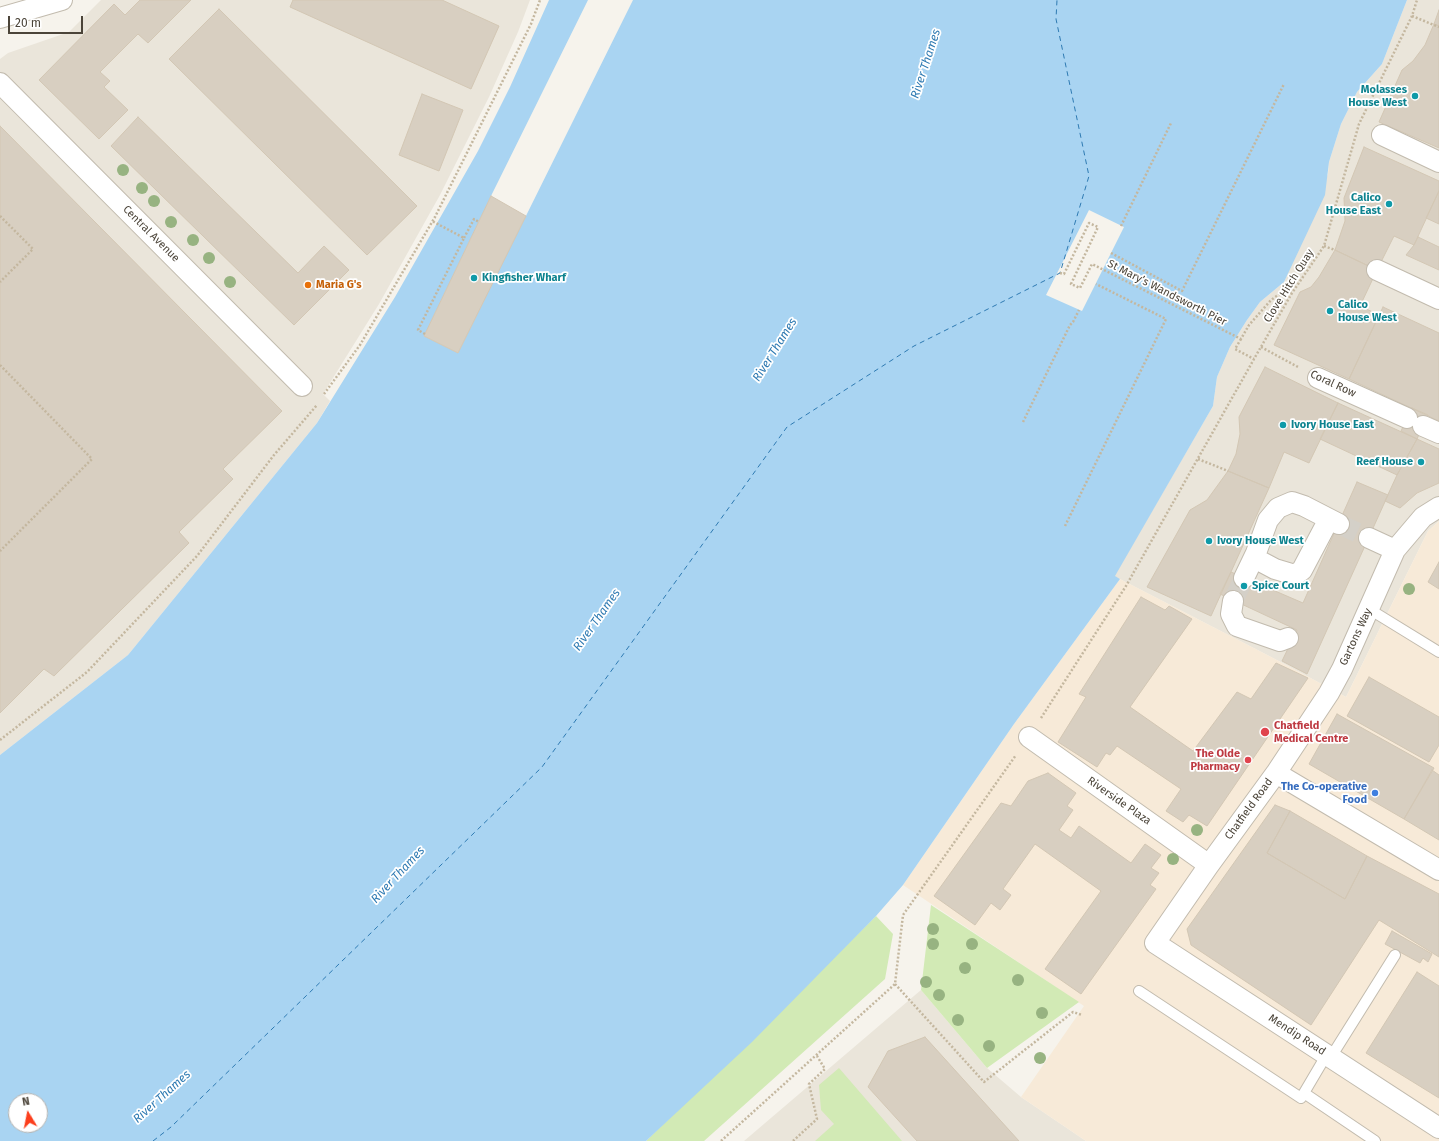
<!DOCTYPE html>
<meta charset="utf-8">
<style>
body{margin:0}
#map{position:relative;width:1439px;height:1141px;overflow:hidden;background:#f6f3ec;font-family:"Fira Sans",sans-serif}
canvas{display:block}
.north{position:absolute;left:8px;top:1093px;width:40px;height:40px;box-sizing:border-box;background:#fff;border:1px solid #b7b4b0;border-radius:50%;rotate:350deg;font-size:11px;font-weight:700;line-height:16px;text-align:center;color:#4b4439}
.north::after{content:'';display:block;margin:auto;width:14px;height:18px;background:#fc3f1d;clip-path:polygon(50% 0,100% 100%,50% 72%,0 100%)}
.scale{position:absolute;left:8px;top:16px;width:75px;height:18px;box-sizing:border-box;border:2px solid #4b4439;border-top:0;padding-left:5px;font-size:12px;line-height:14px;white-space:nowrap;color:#4b4439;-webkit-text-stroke:3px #fff;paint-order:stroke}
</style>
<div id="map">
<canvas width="1439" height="1141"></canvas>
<div class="north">N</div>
<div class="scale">20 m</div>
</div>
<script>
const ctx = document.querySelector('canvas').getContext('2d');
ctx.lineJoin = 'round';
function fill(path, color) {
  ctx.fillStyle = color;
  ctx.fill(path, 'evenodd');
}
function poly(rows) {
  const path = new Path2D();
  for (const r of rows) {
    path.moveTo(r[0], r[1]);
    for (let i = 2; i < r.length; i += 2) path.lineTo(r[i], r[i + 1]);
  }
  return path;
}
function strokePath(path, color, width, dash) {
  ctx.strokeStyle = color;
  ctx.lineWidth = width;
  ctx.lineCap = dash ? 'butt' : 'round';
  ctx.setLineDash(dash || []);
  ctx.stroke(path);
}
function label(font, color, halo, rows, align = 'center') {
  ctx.font = font + ' "Fira Sans",sans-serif';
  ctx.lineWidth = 3.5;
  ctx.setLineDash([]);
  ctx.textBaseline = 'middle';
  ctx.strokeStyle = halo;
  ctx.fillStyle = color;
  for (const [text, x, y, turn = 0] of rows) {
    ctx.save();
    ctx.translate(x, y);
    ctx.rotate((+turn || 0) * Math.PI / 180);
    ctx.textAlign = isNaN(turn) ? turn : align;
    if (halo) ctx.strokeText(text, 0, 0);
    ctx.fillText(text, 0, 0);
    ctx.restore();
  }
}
fill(poly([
 [101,0,530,0,518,32,489,97,440,195,379,304,323,394,330,401,317,423,128,655,0,755,0,59,8,53,69,32],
 [1407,0,1439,0,1439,521,1428,531,1346,697,1273,658,1114,576,1213,406,1217,377,1230,347,1247,320,1260,302,1284,282,1328,174,1329,162,1341,124,1357,92,1382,64],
 [921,990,987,1068,1021,1097,1086,1141,744,1141]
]), '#eae5da');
fill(poly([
 [1439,521,1439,1141,1086,1141,1021,1097,1084,1006,903,885,1014,724,1120,579,1273,658,1346,697,1428,531]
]), '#f7ead8');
fill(poly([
 [931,905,1079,1002,987,1068,921,990],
 [876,916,893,934,885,979,704,1141,646,1141],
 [839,1068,902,1141,815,1141,834,1124,821,1110,819,1085]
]), '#d2eab5');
fill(poly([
 [549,0,1407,0,1382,64,1357,92,1341,124,1329,162,1325,195,1284,282,1260,302,1247,320,1230,347,1217,377,1213,406,1115,576,1120,579,1014,724,903,885,876,916,752,1042,646,1141,0,1141,0,755,128,655,317,423,395,297,478,151,510,87],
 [16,1101,40,1101,40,1125,16,1125]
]), '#a9d4f2');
fill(poly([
 [588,0,633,0,458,353,424,336,491,196],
 [1089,210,1124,227,1082,311,1046,295]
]), '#f6f3ec');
strokePath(poly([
 [153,1141,171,1127,542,767,787,427,914,346,1060,273,1089,176,1056,19,1057,0]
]), '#2e7ab2', 1, [5, 4]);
const building = poly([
 [140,0,191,0,148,43,138,34,100,72,110,81,104,87,128,110,99,139,39,80,114,4,125,15,140,0],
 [293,0,442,0,499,26,471,89,290,7,293,0],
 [219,9,417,206,367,255,169,59,219,9],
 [1439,10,1439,26,1434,24,1439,10],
 [1434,24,1439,26,1439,148,1379,122,1402,70,1413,61,1425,45,1434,24],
 [422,94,463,110,439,171,399,155,422,94],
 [138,117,298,273,324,246,349,270,294,325,111,146,138,117],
 [0,126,282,411,223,469,233,479,179,532,189,543,54,676,44,669,0,713,0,126],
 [1364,147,1439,181,1439,191,1414,245,1394,236,1377,270,1335,250,1345,221,1344,198,1364,147],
 [1439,191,1439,224,1426,218,1439,191],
 [491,196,526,216,458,353,424,336,491,196],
 [1418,237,1439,247,1439,270,1406,255,1414,245,1418,237],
 [1335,250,1377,270,1360,306,1379,315,1349,379,1274,345,1300,292,1311,287,1319,277,1335,250],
 [1383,307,1439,333,1439,421,1349,379,1383,307],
 [1265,367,1338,403,1309,463,1284,452,1269,488,1228,471,1236,454,1240,434,1239,417,1265,367],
 [1338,403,1417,439,1397,475,1320,439,1338,403],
 [1412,408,1428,415,1417,439,1401,431,1412,408],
 [1417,439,1439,449,1439,483,1417,493,1400,508,1385,501,1397,475,1417,439],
 [1228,471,1269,488,1211,616,1147,587,1190,510,1207,500,1228,471],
 [1357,482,1388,495,1307,674,1282,661,1297,630,1220,594,1231,572,1303,603,1357,482],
 [1439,562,1439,589,1428,582,1439,562],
 [1141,597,1165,610,1169,606,1192,619,1130,707,1193,751,1237,692,1251,699,1276,663,1308,678,1207,826,1189,815,1183,822,1166,811,1181,789,1117,746,1110,755,1106,753,1097,767,1058,742,1086,697,1079,694,1141,597],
 [1369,677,1439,717,1439,745,1429,762,1347,716,1369,677],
 [1337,714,1434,768,1404,819,1309,764,1337,714],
 [1432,770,1439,775,1439,840,1404,819,1432,770],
 [1048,773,1076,793,1067,806,1073,810,1059,830,1071,838,1079,826,1131,863,1145,844,1161,855,1151,868,1159,873,1150,885,1156,889,1081,994,1045,969,1101,891,1035,844,1003,889,1011,895,1000,910,991,903,975,925,934,896,1001,803,1011,806,1028,781,1048,773],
 [1275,805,1290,811,1267,853,1345,899,1367,856,1439,894,1439,957,1379,920,1311,1025,1191,945,1187,929,1275,805],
 [1290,811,1367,856,1345,899,1267,853,1290,811],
 [1392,931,1432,954,1428,962,1423,958,1420,963,1385,944,1392,931],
 [1417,972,1439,986,1439,1098,1366,1053,1417,972],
 [925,1037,1019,1141,917,1141,868,1087,888,1051,925,1037]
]);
fill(building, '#d8cfc1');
strokePath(building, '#d3c7b4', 1);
strokePath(poly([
 [1339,524,1369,538],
 [1233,601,1244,578]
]), '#d4d0c8', 20, [20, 10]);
const lane = poly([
 [1369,609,1439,652],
 [1139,991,1301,1098,1327,1054],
 [1331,1057,1395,955],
 [1304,1093,1375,1141]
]);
const street = poly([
 [0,18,62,0],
 [0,83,302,386],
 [1382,135,1439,162],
 [1377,270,1439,299],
 [1318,378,1407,418],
 [1423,426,1439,433],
 [1329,519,1302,570,1295,575,1275,569,1258,560,1256,553,1268,520,1278,508,1292,502,1304,506,1339,524],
 [1369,538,1395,550],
 [1244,578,1256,553],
 [1233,601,1231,614,1237,626,1280,641,1288,638],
 [1029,737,1209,865],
 [1276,773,1329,693,1342,669,1395,550,1423,517,1439,507],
 [1439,870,1276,773,1209,865,1155,943,1439,1128]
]);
strokePath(lane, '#c2bbae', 12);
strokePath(street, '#c2bbae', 22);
strokePath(poly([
 [1412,16,1439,27],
 [0,216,33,249,0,282],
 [1121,226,1171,123],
 [464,238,474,219,479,222],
 [1324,246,1335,250],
 [1111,253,1182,291,1284,84],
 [1060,273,1064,274,1089,223,1098,227,1071,284,1080,288,1092,264,1241,339,1249,325,1271,300,1284,291,1292,293],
 [425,334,418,330,464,238,432,221],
 [1241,339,1235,349,1254,359],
 [1261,347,1298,367],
 [0,365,92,459,0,551],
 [324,394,360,345,435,217,531,24,540,0],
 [1023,422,1070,325,1073,322,1079,310],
 [1198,459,1228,471],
 [1065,526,1166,319,1096,284],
 [1041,718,1126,586,1254,359,1292,293,1324,246,1359,124,1412,16,1417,0],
 [0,740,87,672,197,556,274,455,317,405],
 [895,984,984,1082,1073,1012,1082,1015],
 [721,1141,895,984,903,915,1016,755],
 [793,1141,817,1119,809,1084,825,1069,817,1056]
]), '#c4b79f', 2.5, [2, 2]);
strokePath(lane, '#fff', 10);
strokePath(street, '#fff', 20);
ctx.fillStyle = '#97b381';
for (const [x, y] of [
 [123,170],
 [142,188],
 [154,201],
 [171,222],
 [193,240],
 [209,258],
 [230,282],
 [1409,589],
 [1197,830],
 [1173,859],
 [933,929],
 [933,944],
 [972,944],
 [965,968],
 [1018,980],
 [926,982],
 [939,995],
 [1042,1013],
 [958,1020],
 [989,1046],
 [1040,1058]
]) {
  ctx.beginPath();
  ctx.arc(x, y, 6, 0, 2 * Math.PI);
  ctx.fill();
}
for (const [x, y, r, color] of [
 [1415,96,4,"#0f9aa8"],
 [1389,204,4,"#0f9aa8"],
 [474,278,4,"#0f9aa8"],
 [308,285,4,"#e8710a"],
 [1330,311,4,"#0f9aa8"],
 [1283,425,4,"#0f9aa8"],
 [1421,462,4,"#0f9aa8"],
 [1209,541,4,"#0f9aa8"],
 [1244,586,4,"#0f9aa8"],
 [1265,732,5,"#e0444e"],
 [1248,760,4,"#e0444e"],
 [1375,793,4,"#3f7fe0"]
]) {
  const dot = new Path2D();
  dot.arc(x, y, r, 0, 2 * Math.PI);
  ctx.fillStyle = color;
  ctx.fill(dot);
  strokePath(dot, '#fff', 1.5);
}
label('bold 11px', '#0d838f', '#fff', [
 ["Molasses",1407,90,"right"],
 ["House West",1407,103,"right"],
 ["Calico",1381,198,"right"],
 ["House East",1381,211,"right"],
 ["Kingfisher Wharf",482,278],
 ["Calico",1338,305],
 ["House West",1338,318],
 ["Ivory House East",1291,425],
 ["Reef House",1413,462,"right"],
 ["Ivory House West",1217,541],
 ["Spice Court",1252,586]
], 'left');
label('11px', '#4b4439', '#fff', [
 ["Central Avenue",151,234,45],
 ["Clove Hitch Quay",1289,286,-58],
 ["St Mary’s Wandsworth Pier",1167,293,27],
 ["Coral Row",1333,384,25],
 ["Gartons Way",1356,637,-65],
 ["Riverside Plaza",1119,801,35],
 ["Chatfield Road",1249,809,-54],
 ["Mendip Road",1297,1035,33]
]);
label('bold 11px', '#c56008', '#fff', [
 ["Maria G's",316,285]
], 'left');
label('bold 11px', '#be3a42', '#fff', [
 ["Chatfield",1274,726],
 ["Medical Centre",1274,739],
 ["The Olde",1240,754,"right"],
 ["Pharmacy",1240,767,"right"]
], 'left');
label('bold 11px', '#366cbe', '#fff', [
 ["The Co-operative",1367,787],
 ["Food",1367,800]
], 'right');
label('italic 12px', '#2e7ab2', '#fff', [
 ["River Thames",926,64,-72],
 ["River Thames",775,350,-58],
 ["River Thames",597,620,-55],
 ["River Thames",398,875,-47],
 ["River Thames",162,1097,-42]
]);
</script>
